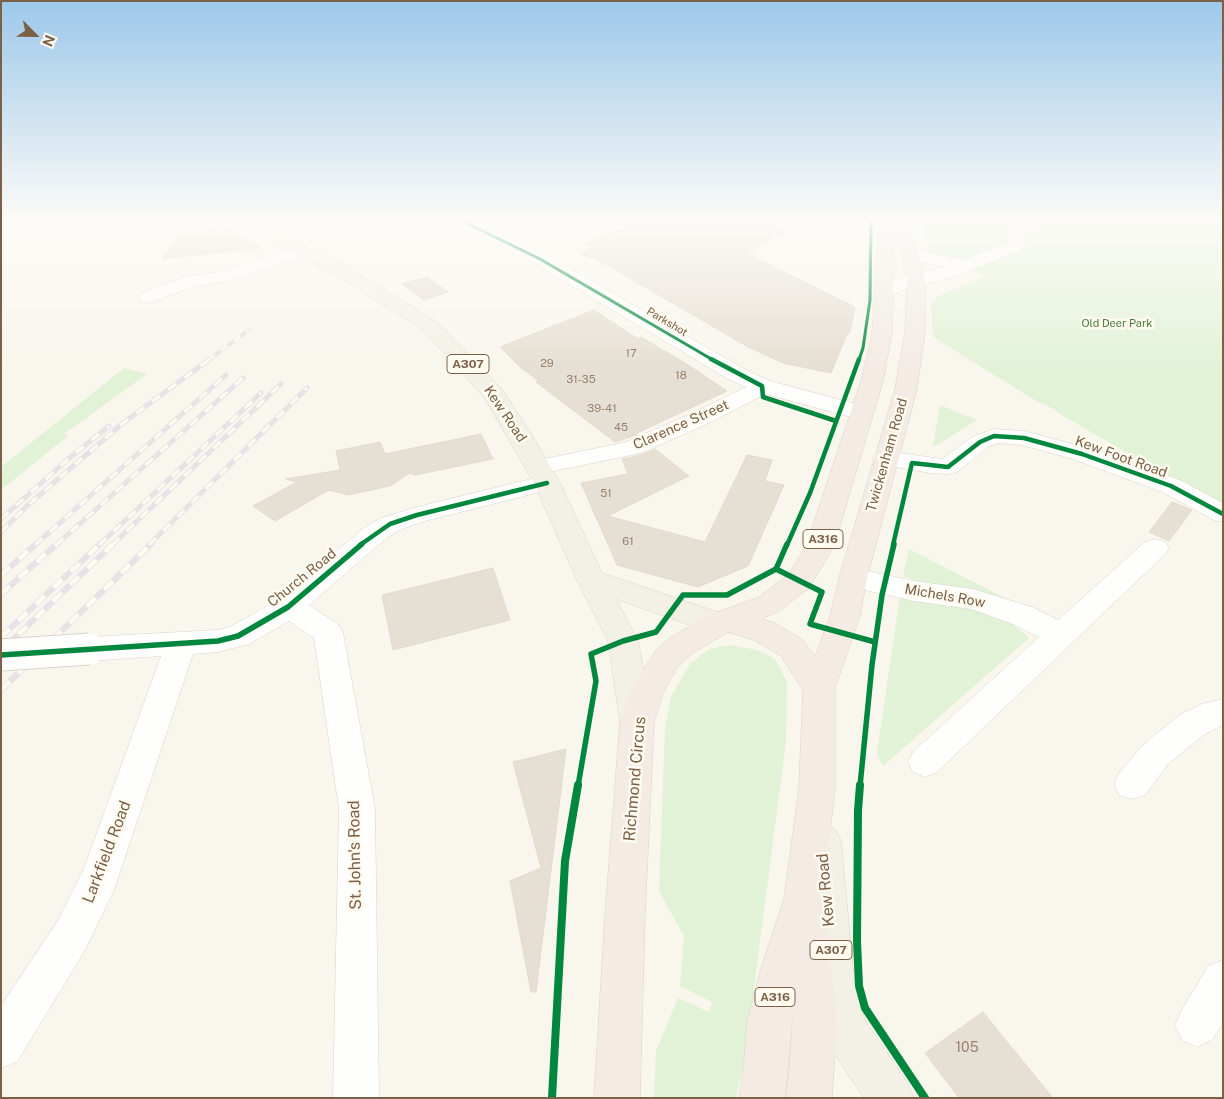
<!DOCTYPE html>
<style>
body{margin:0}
#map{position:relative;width:1224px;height:1099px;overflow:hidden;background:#f9f6ed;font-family:"Public Sans",sans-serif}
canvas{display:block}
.frame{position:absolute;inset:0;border:2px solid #7c6048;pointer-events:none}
.north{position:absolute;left:10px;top:10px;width:50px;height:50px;-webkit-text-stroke:4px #fffbf0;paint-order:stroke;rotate:113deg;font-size:14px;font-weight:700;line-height:20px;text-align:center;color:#7c6048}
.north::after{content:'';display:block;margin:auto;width:18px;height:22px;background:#7c6048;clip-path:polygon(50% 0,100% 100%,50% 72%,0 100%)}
</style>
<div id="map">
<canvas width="1224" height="1099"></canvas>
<div class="frame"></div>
<div class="north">N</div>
</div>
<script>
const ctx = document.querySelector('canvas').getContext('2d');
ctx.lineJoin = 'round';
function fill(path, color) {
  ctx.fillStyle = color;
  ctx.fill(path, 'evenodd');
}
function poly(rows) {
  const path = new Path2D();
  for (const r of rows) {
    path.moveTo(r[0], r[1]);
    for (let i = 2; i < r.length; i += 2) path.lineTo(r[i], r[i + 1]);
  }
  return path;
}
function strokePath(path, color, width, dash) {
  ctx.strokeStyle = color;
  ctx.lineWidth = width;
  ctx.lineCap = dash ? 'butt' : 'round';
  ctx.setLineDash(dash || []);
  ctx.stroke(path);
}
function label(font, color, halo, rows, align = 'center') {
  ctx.font = font + ' "Public Sans",sans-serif';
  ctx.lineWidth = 5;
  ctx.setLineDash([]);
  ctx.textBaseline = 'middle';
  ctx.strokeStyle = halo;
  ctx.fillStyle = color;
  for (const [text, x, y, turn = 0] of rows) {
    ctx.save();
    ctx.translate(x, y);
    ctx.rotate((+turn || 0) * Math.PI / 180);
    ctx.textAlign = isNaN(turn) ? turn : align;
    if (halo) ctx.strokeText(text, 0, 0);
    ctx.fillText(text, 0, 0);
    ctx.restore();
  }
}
fill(poly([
 [919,218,1223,218,1223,507,1127,453,1060,414,1054,409,1038,402,933,337,931,303,938,296,985,276,950,261,927,256,927,246],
 [124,368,147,374,64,434,68,436,1,490,1,467],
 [940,405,977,420,937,445,933,446],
 [909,549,1005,598,926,584,903,576],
 [900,595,956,603,1008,620,1029,638,883,766,877,753],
 [729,645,757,650,775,659,787,682,786,742,745,1057,736,1098,654,1098,656,1051,678,998,709,1012,712,1002,680,986,684,936,659,891,665,728,671,697,690,664,709,649]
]), '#e2f2d6');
const building = poly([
 [646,218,749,218,789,231,746,253,855,307,850,332,847,334,831,373,783,363,748,347,605,264,581,254,591,248,586,244,646,218],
 [224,226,261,248,162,259,178,236,224,226],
 [427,277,448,292,424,300,402,284,427,277],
 [594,310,638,339,641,337,685,363,727,391,635,434,637,435,615,442,536,382,539,381,520,367,500,347,594,310],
 [481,434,493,459,415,475,410,473,390,486,348,495,329,490,275,521,253,506,297,482,286,479,340,470,336,451,380,442,385,454,481,434],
 [655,449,689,476,608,516,705,542,747,455,772,460,765,481,784,485,748,566,698,587,617,565,581,483,628,474,622,459,641,455,655,449],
 [1172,502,1192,510,1169,541,1149,532,1172,502],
 [493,568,510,620,393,650,382,595,493,568],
 [566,749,536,992,531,992,510,881,541,868,513,762,566,749],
 [983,1012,1008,1043,1053,1098,959,1098,925,1053,983,1012]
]);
fill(building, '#e6dfd3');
strokePath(building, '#e3dace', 1);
const minor = poly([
 [448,218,468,218,546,255,746,370,770,381,870,408,873,413,870,418,862,420,765,394,709,423,641,453,539,474,530,472,527,467,530,462,626,442,693,413,746,387,730,380,534,263,450,221,448,218],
 [1032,218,1053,218,1051,221,1026,231,1024,234,1026,242,1019,251,950,278,907,288,892,296,885,298,878,296,876,292,878,288,894,280,946,267,925,263,909,257,900,248,903,244,909,243,915,244,921,249,935,254,964,260,1007,243,1009,241,1008,234,1014,225,1032,218],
 [300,246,306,247,309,251,306,255,233,280,195,286,148,303,141,301,139,297,141,293,185,277,224,271,300,246],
 [994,429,1024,431,1091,449,1180,480,1223,503,1223,522,1214,520,1162,492,1073,459,1022,445,998,443,988,447,957,472,948,474,930,473,885,465,876,463,873,458,876,453,885,451,942,459,972,437,994,429],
 [547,475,556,478,560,483,556,488,425,521,399,530,384,540,309,605,339,625,343,633,375,809,379,1098,333,1098,339,809,314,638,289,621,249,644,218,652,193,654,114,890,85,950,17,1062,1,1068,1,1006,57,922,83,871,161,656,89,661,78,657,74,649,78,641,89,637,218,630,230,627,278,600,364,528,381,518,417,507,547,475],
 [1155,539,1165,542,1169,548,1165,554,937,772,925,777,913,772,908,762,913,752,1039,637,1010,623,971,609,914,601,843,585,839,578,843,571,853,568,914,581,973,589,1032,607,1058,620,1145,542,1155,539],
 [1223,699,1223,725,1205,734,1168,764,1145,795,1132,799,1119,795,1114,784,1119,773,1144,744,1181,714,1202,704,1223,699],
 [1223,960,1223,1023,1212,1040,1197,1047,1182,1040,1175,1025,1182,1010,1208,966,1223,960]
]);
const major = poly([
 [227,218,247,218,346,266,437,322,501,388,532,435,560,483,602,573,729,616,733,624,729,632,718,635,616,599,638,641,654,722,649,732,637,736,625,732,620,722,608,641,577,580,534,483,484,397,423,330,334,274,229,221,227,218],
 [822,824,835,829,841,841,853,969,860,1006,866,1022,907,1082,914,1098,864,1098,834,1053,816,1006,811,969,803,841,809,829,822,824]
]);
const highway = poly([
 [879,218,907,218,918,248,925,280,925,332,917,389,867,578,860,616,835,688,835,787,822,904,825,910,837,1017,832,1098,786,1098,789,1073,793,1013,785,1098,739,1098,744,1063,747,1022,761,968,784,899,799,787,803,690,781,656,754,640,728,632,693,653,678,666,663,693,654,722,645,915,640,1098,594,1098,605,915,620,722,631,691,656,650,671,637,707,616,759,597,789,574,806,546,861,381,872,334,879,218],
 [895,231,907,280,905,332,895,389,839,578,830,616,815,657,803,640,775,623,761,619,779,611,809,588,834,546,883,381,892,334,895,231]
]);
strokePath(minor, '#d9d3cb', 1);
strokePath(major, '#dbd3ca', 1);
strokePath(highway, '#dbd3ca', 1);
fill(minor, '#fefefc');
fill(major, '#f3f0e6');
fill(highway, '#f3ebe4');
const railFar2 = poly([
 [208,360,249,330]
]);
const railFar1 = poly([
 [1,519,67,460,109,426],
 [1,532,27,506,123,423,210,359],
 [35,545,226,375],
 [56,545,243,378],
 [99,545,261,393],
 [112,545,281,384],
 [149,545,307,388]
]);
const rail = poly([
 [1,575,36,544],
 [1,594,57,544],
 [1,637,100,544],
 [1,651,113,544],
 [1,690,151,544]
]);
strokePath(railFar2, '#e6e2e6', 4);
strokePath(railFar1, '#e6e2e6', 5);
strokePath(rail, '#e6e2e6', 6);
strokePath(railFar2, '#fffbf0', 2.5, [8]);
strokePath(railFar1, '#fffbf0', 3, [10]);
strokePath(rail, '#fffbf0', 4.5, [12]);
const minorBridge = poly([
 [1,655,89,649]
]);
strokePath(minorBridge, '#d9d3cb', 33, []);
strokePath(minorBridge, '#fefefc', 31);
strokePath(poly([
 [456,218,540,259,713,360],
 [859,360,863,348,870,300,871,218]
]), '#00873e', 3);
strokePath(poly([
 [711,359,762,386,763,397,836,421],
 [360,545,390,524,417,515,547,483],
 [787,545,810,493,859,359],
 [893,545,912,463,948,467,980,442,994,436,1024,438,1082,454,1171,486,1223,514]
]), '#00873e', 4.5);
strokePath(poly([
 [776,569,822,592,810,624,875,642],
 [1,655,218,641,238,636,288,607,362,544],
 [578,786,596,681,591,654,623,641,656,632,683,595,727,595,776,569,787,544],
 [860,786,872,665,882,595,894,544]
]), '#00873e', 5.5);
strokePath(poly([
 [860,785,858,810,857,941,859,986,865,1008,925,1098],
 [552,1098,565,861,578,785]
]), '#00873e', 8);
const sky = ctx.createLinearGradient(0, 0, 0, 371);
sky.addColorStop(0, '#9dc8ea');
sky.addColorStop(0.59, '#fcfbf7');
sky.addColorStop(1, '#fcfbf700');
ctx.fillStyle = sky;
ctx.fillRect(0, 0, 1224, 371);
label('11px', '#7c6048', '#fffbf0', [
 ["Parkshot",667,322,31]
]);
label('11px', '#487d3c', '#fffbf0', [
 ["Old Deer Park",1117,324]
]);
label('11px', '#98826d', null, [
 ["17",631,354],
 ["29",547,364],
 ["18",681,376],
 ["31-35",581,380],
 ["39-41",602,409],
 ["45",621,428],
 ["51",606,494],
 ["61",628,542]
]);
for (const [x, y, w] of [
 [468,364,42],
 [823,539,40],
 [831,950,42],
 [775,997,40]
]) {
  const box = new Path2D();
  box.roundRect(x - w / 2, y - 9.5, w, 19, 4);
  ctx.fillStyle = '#fffbf0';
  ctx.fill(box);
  strokePath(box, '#7c6048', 1);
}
label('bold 12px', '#7c6048', null, [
 ["A307",468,364],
 ["A316",823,539],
 ["A307",831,950],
 ["A316",775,997]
]);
label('14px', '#7c6048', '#fffbf0', [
 ["Kew Road",505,414,56],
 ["Clarence Street",681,425,-24],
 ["Twickenham Road",887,455,-74],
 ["Kew Foot Road",1121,457,20],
 ["Church Road",302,578,-39],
 ["Michels Row",945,596,10]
]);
label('14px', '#98826d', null, [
 ["105",967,1048]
]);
label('16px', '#7c6048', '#fffbf0', [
 ["Richmond Circus",635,779,-85],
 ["Larkfield Road",107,852,-69],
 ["St. John's Road",355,855,-91],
 ["Kew Road",826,890,-95]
]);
</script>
